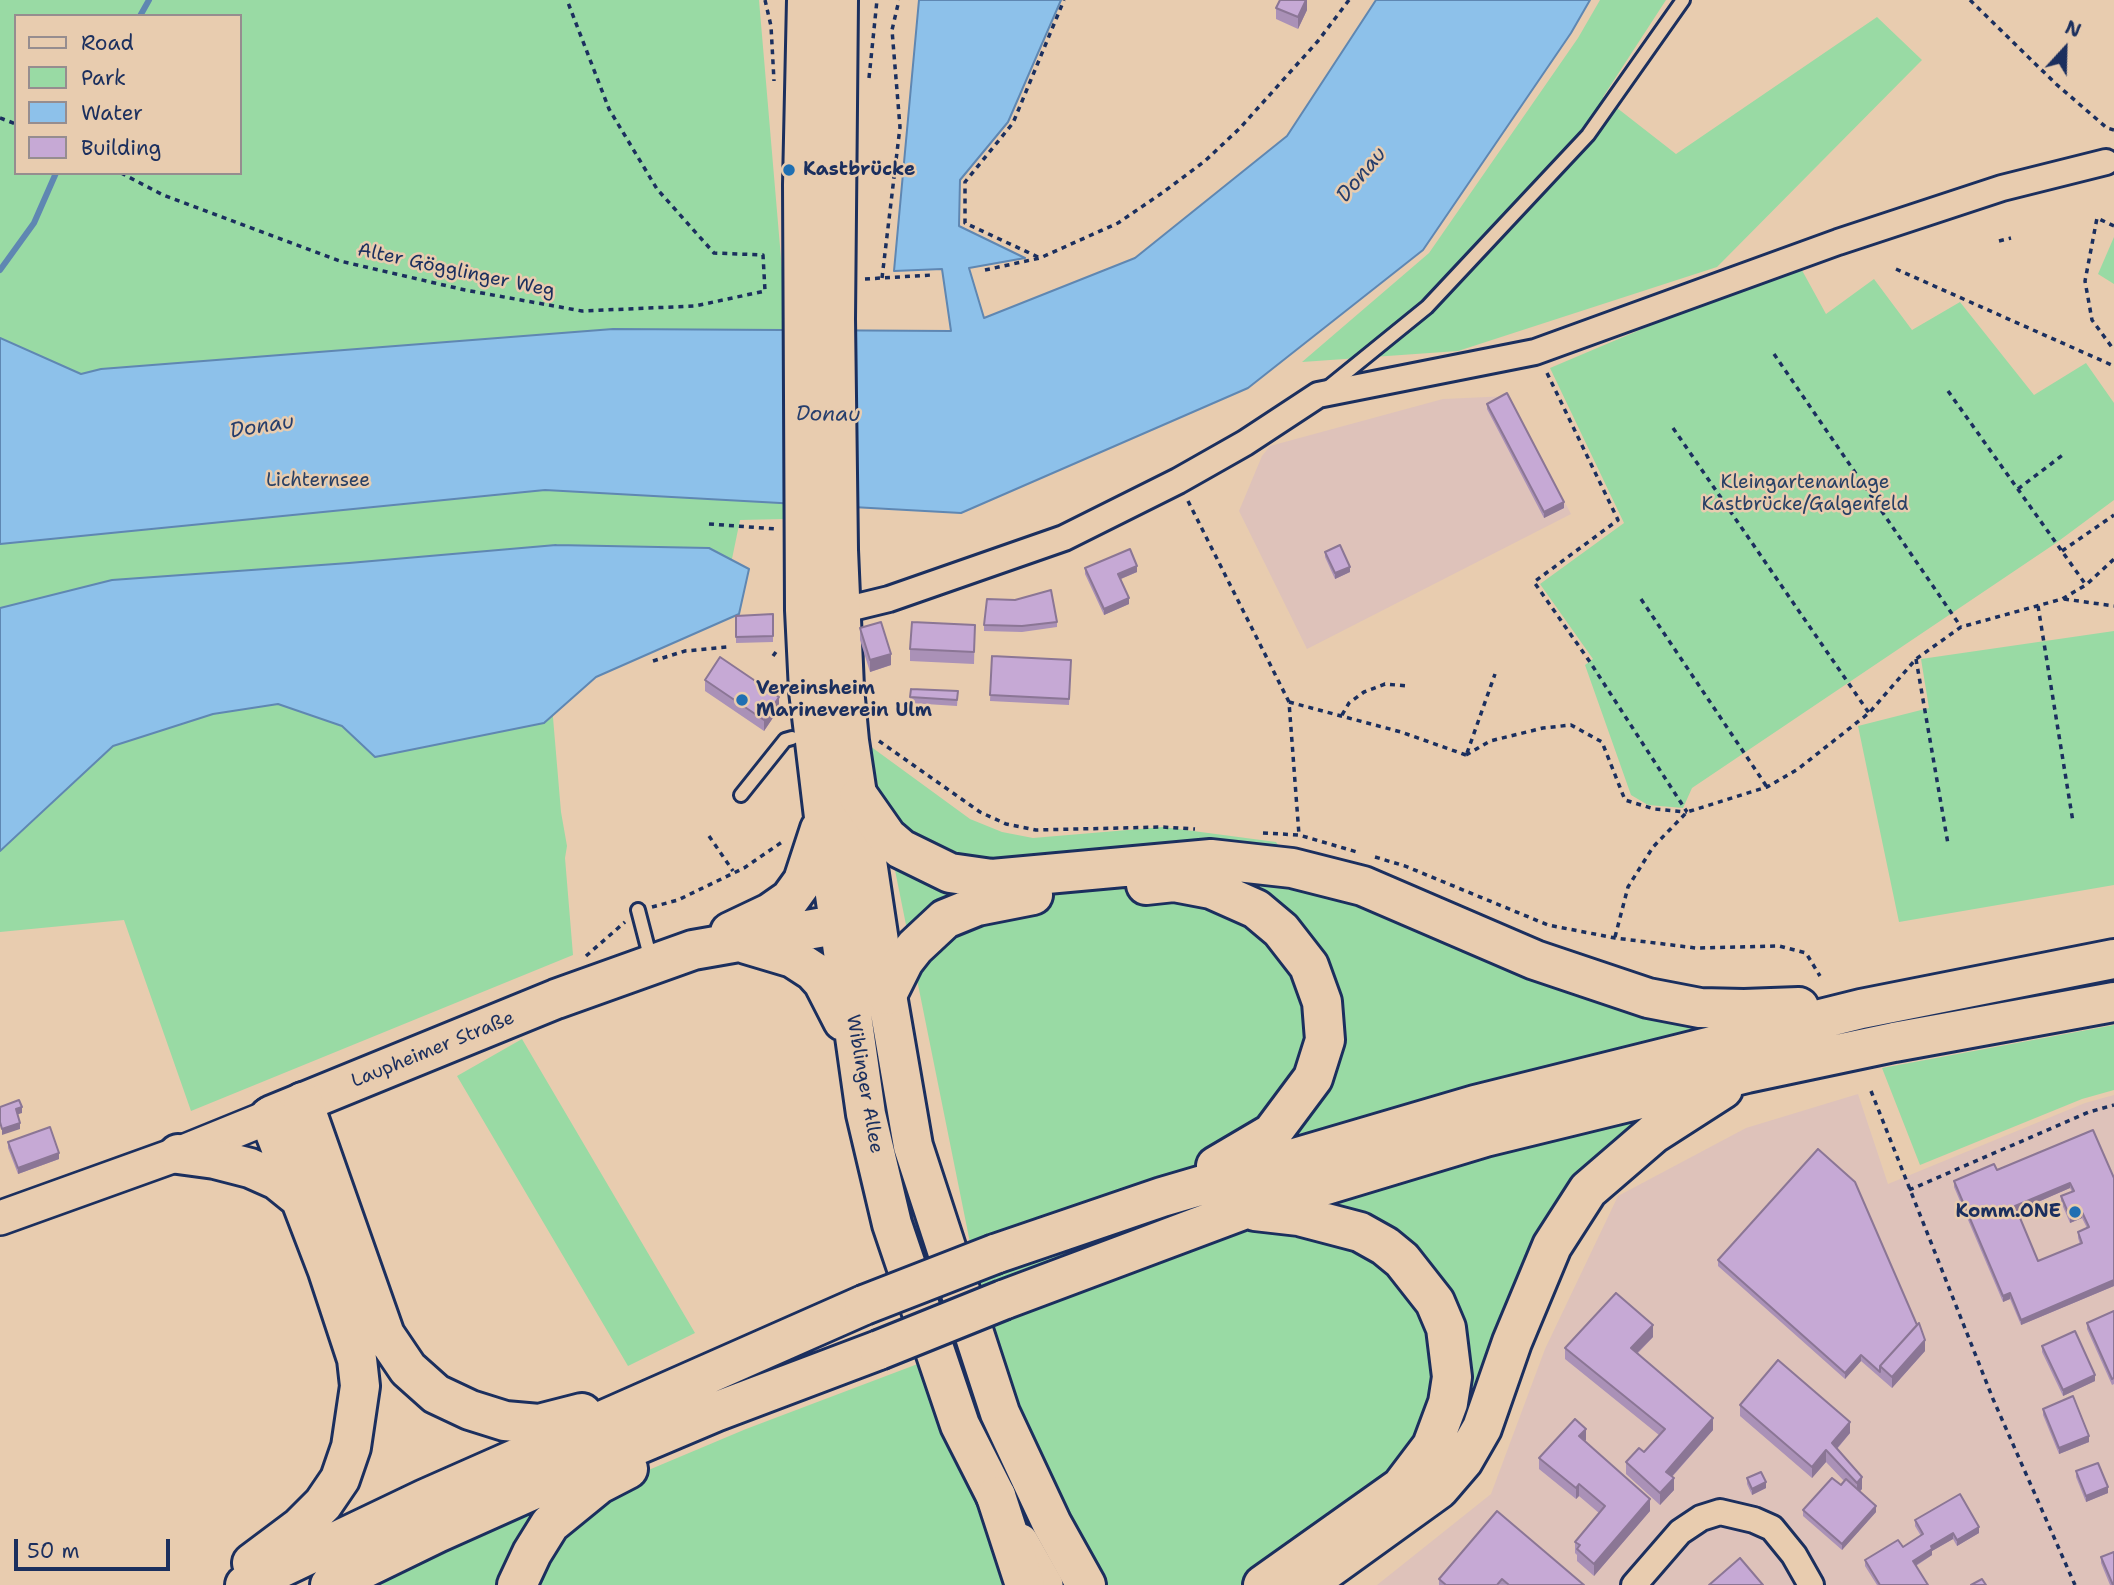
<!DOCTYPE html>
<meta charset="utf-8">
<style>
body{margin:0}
#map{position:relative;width:2114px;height:1585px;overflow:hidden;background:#e8ccaf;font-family:"Shantell Sans",sans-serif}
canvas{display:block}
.legend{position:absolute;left:14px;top:14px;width:228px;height:161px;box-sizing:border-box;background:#e8ccaf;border:2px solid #968d8f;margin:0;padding:9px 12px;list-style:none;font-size:21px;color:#1b2f5e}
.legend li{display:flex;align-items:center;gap:14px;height:35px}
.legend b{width:35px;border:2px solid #968d8f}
.north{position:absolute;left:2030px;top:14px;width:70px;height:70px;-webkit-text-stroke:5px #e8ccaf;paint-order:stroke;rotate:22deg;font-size:19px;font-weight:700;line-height:28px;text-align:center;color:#1b2f5e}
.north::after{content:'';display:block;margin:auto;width:24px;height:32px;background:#1b2f5e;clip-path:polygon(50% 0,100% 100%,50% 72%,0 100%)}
.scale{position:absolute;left:14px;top:1539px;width:156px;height:32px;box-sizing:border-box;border:4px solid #1b2f5e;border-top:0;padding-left:9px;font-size:21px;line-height:24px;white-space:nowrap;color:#1b2f5e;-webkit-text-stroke:5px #e8ccaf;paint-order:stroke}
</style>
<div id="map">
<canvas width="2114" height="1585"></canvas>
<ul class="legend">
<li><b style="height:9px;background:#e8ccaf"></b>Road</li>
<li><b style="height:19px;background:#99daa4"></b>Park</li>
<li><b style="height:19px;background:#8dc1ea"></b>Water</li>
<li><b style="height:19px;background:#c6a9d5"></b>Building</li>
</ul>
<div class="north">N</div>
<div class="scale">50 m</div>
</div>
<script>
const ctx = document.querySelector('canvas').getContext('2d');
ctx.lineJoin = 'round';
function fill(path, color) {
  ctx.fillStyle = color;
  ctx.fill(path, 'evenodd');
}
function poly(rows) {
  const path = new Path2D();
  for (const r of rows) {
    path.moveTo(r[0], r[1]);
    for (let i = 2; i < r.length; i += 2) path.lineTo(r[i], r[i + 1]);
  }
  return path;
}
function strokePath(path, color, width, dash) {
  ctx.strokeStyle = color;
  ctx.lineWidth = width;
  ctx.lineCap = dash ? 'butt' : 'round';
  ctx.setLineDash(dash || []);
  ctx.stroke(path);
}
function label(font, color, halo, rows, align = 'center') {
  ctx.font = font + ' "Shantell Sans",sans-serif';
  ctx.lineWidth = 5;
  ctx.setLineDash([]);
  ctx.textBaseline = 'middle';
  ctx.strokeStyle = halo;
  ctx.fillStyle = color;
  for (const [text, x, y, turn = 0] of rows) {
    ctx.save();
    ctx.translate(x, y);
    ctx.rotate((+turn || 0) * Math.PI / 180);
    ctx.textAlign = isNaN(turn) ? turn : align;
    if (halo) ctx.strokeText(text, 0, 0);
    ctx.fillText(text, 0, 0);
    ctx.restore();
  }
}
fill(poly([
 [1509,396,1571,514,1307,649,1239,511,1262,456,1270,446,1443,399],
 [1858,1094,1888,1184,2085,1103,2114,1095,2114,1585,1377,1585,1491,1494,1545,1349,1618,1196,1746,1128]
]), '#dec2ba');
fill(poly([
 [0,0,759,0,782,270,785,519,740,520,719,622,551,694,561,812,567,846,565,858,573,955,191,1111,124,920,0,932],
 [16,16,240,16,240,173,16,173],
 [1600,0,1666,0,1603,97,1676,154,1877,17,1922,60,1717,267,1458,351,1302,362,1429,253,1578,38],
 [2114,237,2114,284,2098,274],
 [1798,263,1826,314,1874,279,1912,330,1960,302,2034,395,2086,363,2114,403,2114,500,2056,543,1692,788,1683,808,1648,805,1631,795,1585,665,1593,659,1540,584,1624,523,1550,368],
 [2114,631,2114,885,1899,922,1858,726,1929,708,1921,659],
 [870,746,970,819,1002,832,1033,838,1163,827,1276,842,1305,886,1713,1017,1654,1115,1629,1134,1550,1213,1517,1283,1471,1420,1240,1585,373,1585,529,1510,620,1482,746,1429,989,1337],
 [2114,1025,2114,1090,2082,1099,1920,1165,1882,1068],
 [522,1039,695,1333,628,1366,457,1076]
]), '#99daa4');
const water = poly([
 [919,0,1061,0,1008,122,960,180,959,226,1025,258,969,268,984,318,1135,258,1287,136,1376,0,1590,0,1571,33,1423,250,1248,388,961,513,545,490,0,544,0,338,81,374,101,369,613,329,951,331,942,269,894,271,919,0],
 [556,545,709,548,749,569,739,614,596,677,544,723,375,757,342,726,278,704,213,714,113,746,0,851,0,608,112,580,349,563,556,545]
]);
fill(water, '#8dc1ea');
strokePath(water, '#5f87b2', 2);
strokePath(poly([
 [140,16,149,0],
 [0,270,34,223,56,173]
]), '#5f87b2', 6);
const lane = poly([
 [1326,389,1427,307,1588,135,1683,0],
 [741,795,785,740,792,738],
 [638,910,651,960]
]);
const street = poly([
 [826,610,852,608,889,599,1064,538,1178,481,1245,443,1318,395,1535,352,1838,242,2002,188,2106,162],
 [1634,1585,1680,1532,1701,1518,1720,1512,1754,1520,1772,1528,1794,1555,1811,1585]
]);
const secondary = poly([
 [0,1218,178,1154,269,1117],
 [1021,1541,1046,1585]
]);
const primary = poly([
 [807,0,803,185,805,610,809,691,824,817,866,1114,892,1224,960,1425,996,1496],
 [838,0,835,319,838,550,844,688,849,741,887,995,913,1146,1000,1413,1052,1524,1086,1585],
 [730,932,770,913,790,899,803,881,820,829],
 [746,944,793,958,813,971,823,982,843,1021],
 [272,1115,556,999,693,950,864,920]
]);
const highway = poly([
 [859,797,887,837,901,849,950,873,992,879,1211,859,1292,868,1363,886,1535,960,1648,998,1700,1008,1744,1009,1799,1007],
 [1146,885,1174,882,1211,889,1256,909,1281,930,1309,966,1322,1002,1325,1040,1313,1078,1272,1133,1216,1166],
 [887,995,904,961,915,947,945,919,977,906,1033,895],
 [303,1102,385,1335,408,1369,436,1394,470,1410,505,1421,539,1424,582,1413],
 [178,1154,215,1159,250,1168,277,1180,303,1201],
 [1255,1211,1299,1216,1360,1232,1385,1246,1402,1260,1435,1302,1446,1328,1452,1377,1448,1403,1432,1446,1401,1487,1263,1585],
 [995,1254,1162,1197,1475,1105,1861,1009,2114,959],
 [1003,1300,1243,1210,1485,1137,1747,1073,1894,1042,2114,1002],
 [996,1496,1025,1585],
 [252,1563,300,1527,323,1504,340,1479,351,1447,360,1386,357,1359,328,1271,269,1117],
 [245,1585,425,1499,864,1305],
 [330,1585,437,1533,571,1473,715,1412,879,1350],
 [517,1585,532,1553,550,1524,599,1484,628,1469],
 [1306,1585,1439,1489,1463,1461,1482,1428,1512,1342,1552,1246,1588,1190,1653,1134,1723,1089]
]);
strokePath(lane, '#1b2f5e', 18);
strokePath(street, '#1b2f5e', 30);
strokePath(secondary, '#1b2f5e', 38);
strokePath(primary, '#1b2f5e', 44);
strokePath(highway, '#1b2f5e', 44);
strokePath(poly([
 [765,0,771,26,774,81],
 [1970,0,2056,84,2107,128,2114,130],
 [869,78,877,0],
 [0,118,16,124],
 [121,173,163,195,340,261,465,290,582,311,695,306,765,291,763,255,714,253,657,189,609,109,567,0],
 [2114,226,2097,218,2085,281,2092,320,2114,350],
 [1999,241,2011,238],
 [1038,257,965,223,965,182,1013,123,1064,0],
 [1896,269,2114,366],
 [985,270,1040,258,1118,223,1162,193,1205,161,1240,128,1318,41,1349,0],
 [882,278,900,127,892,30,899,0],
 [865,279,932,275],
 [1774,354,1961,627],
 [1547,373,1618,520,1534,582,1590,662,1687,812],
 [1948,391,2086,585],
 [1673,428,1869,713],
 [2018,489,2064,454],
 [1188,501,1289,702,1299,835],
 [709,524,777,529],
 [2062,551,2114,515],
 [1641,599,1767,787],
 [2064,599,2114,606],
 [2038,606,2073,822],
 [773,656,778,649],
 [1916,659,1948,844],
 [653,661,685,651,727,647],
 [1289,702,1401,732,1466,755],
 [1342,715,1349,703,1364,692,1385,684,1408,686],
 [879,741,980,812,1006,824,1036,830,1162,827,1195,829],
 [1467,753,1495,674],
 [1466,755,1490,741,1543,728,1571,725,1602,742,1625,800,1654,809,1687,812],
 [1263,833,1299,835,1357,852],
 [709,836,733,871],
 [1375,857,1405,866,1548,925,1615,938,1696,948,1779,946,1806,953,1820,976],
 [652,907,678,900,744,868,785,840],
 [1615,937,1628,887,1653,847,1687,812,1767,787,1798,769,1869,713,1916,659,1961,627,2062,599,2086,585,2114,559],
 [586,956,625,922],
 [1871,1091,1993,1399,2075,1585],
 [1909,1190,2089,1112,2114,1105]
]), '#1b2f5e', 3.5, [5, 5]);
strokePath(lane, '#e8ccaf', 12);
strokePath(street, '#e8ccaf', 24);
strokePath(secondary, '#e8ccaf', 33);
strokePath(primary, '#e8ccaf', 38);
strokePath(highway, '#e8ccaf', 38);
const highwayBridge = poly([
 [864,1305,995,1254],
 [879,1350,1003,1300]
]);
strokePath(highwayBridge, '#1b2f5e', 44, []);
strokePath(highwayBridge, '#e8ccaf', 38);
fill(poly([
 [1307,0,1307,10,1298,29,1276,19,1276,8],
 [1487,404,1564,508,1544,518,1487,409],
 [1325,552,1350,572,1335,579,1325,557],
 [1085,568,1137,572,1121,579,1129,604,1104,615,1085,574],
 [773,614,773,642,736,643,736,616],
 [1057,622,1057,627,1022,632,984,631,984,625],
 [975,625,974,664,910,661,910,649],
 [860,628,891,665,870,672,860,640],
 [992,656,1071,660,1069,705,990,701],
 [705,680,779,709,764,731,705,691],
 [911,689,958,691,957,706,910,703],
 [8,1142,59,1159,18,1174,8,1148],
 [1997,1170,2114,1178,2114,1286,2021,1325,2010,1299,2003,1302,1954,1187,1954,1181],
 [2070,1188,2072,1192,2061,1196,2061,1202,2070,1223,2082,1218,2087,1228,2078,1232,2078,1238,2080,1244,2038,1261,2017,1211],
 [1718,1260,1925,1351,1892,1388,1861,1361,1845,1379,1718,1266],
 [2114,1311,2114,1384,2112,1385,2087,1329,2087,1323],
 [1653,1337,1638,1353,1713,1430,1672,1477,1674,1490,1660,1505,1626,1474,1626,1462,1644,1452,1659,1435,1565,1359,1565,1348],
 [2042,1346,2095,1381,2063,1396,2042,1352],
 [1740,1405,1850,1433,1837,1449,1862,1489,1860,1491,1876,1512,1842,1550,1803,1516,1803,1510,1841,1485,1844,1481,1826,1462,1812,1478,1740,1416],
 [2043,1409,2089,1442,2059,1454,2043,1415],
 [1586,1440,1585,1441,1650,1511,1594,1576,1577,1561,1577,1555,1575,1553,1575,1542,1599,1513,1579,1496,1576,1499,1539,1469,1539,1458],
 [2076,1471,2108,1493,2086,1502,2076,1477],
 [1747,1478,1766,1488,1752,1495,1747,1484],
 [1497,1511,1584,1585,1439,1585,1439,1579],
 [1915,1520,1979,1533,1957,1546,1953,1539,1932,1551,1932,1555,1916,1566,1928,1585,1877,1585,1865,1566,1865,1560,1903,1547,1921,1536,1915,1526],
 [2101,1557,2114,1585,2110,1585,2101,1563]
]), '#aa91b7');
fill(poly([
 [1306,0,1307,0,1307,10,1298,29,1298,17],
 [1564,502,1564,508,1544,518,1544,512],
 [1137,566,1137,572,1118,580,1118,574],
 [1350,567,1350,572,1335,579,1335,573],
 [1129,598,1129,604,1104,615,1104,609],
 [891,654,891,665,870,672,870,660],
 [779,697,779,709,764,731,764,720],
 [22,1107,22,1113,16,1115,16,1109],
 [20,1123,20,1129,2,1135,2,1129],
 [59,1153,59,1159,18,1174,18,1168],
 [2070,1183,2070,1188,2015,1212,2015,1206],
 [2082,1212,2082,1218,2070,1223,2070,1217],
 [2114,1280,2114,1286,2021,1325,2021,1320],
 [2010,1293,2010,1299,2003,1302,2003,1296],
 [1653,1325,1653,1337,1631,1359,1631,1348],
 [1925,1340,1925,1351,1892,1388,1892,1377],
 [1861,1355,1861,1361,1845,1379,1845,1373],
 [2095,1375,2095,1381,2063,1396,2063,1390],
 [1713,1418,1713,1430,1666,1483,1666,1472],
 [1850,1422,1850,1433,1832,1454,1832,1443],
 [1586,1429,1586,1440,1579,1448,1579,1436],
 [2089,1436,2089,1442,2059,1454,2059,1448],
 [1826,1450,1826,1462,1812,1478,1812,1467],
 [1862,1477,1862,1489,1857,1494,1857,1483],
 [1674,1478,1674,1490,1660,1505,1660,1493],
 [1766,1482,1766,1488,1752,1495,1752,1489],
 [1579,1484,1579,1496,1576,1499,1576,1488],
 [2108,1487,2108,1493,2086,1502,2086,1496],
 [1650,1499,1650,1511,1594,1576,1594,1564],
 [1876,1506,1876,1512,1842,1550,1842,1544],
 [1979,1527,1979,1533,1957,1546,1957,1540],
 [1953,1533,1953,1539,1932,1551,1932,1555,1913,1567,1913,1561,1931,1546]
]), '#8b7695');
const building = poly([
 [1280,0,1306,0,1298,17,1276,8,1280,0],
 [1507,393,1564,502,1544,512,1487,404,1507,393],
 [1340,545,1350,567,1335,573,1325,552,1340,545],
 [1130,549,1137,566,1118,574,1129,598,1104,609,1085,568,1130,549],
 [1051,590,1057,622,1022,626,984,625,987,599,1015,600,1051,590],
 [773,614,773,636,736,637,736,616,773,614],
 [881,622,891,654,870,660,860,628,881,622],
 [912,622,975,625,974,652,910,649,912,622],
 [992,656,1071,660,1069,699,990,695,992,656],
 [720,657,779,697,764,720,705,680,720,657],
 [911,689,958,691,957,700,910,697,911,689],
 [19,1100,22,1107,16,1109,20,1123,2,1129,0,1122,0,1107,19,1100],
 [50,1127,59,1153,18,1168,8,1142,50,1127],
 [2093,1130,2114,1178,2114,1280,2021,1320,2010,1293,2003,1296,1954,1181,1994,1164,1997,1170,2093,1130],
 [2070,1183,2074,1191,2061,1196,2070,1217,2082,1212,2089,1227,2078,1232,2082,1243,2038,1261,2015,1206,2070,1183],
 [1818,1149,1855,1182,1917,1325,1880,1366,1880,1372,1861,1355,1845,1373,1718,1260,1818,1149],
 [1616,1293,1653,1325,1631,1348,1713,1418,1666,1472,1674,1478,1660,1493,1626,1462,1639,1448,1644,1452,1665,1429,1565,1348,1616,1293],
 [2114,1311,2114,1378,2112,1379,2087,1323,2114,1311],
 [1919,1323,1925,1340,1892,1377,1880,1366,1919,1323],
 [2075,1331,2095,1375,2063,1390,2042,1346,2075,1331],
 [1778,1360,1850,1422,1832,1443,1862,1477,1857,1483,1826,1450,1812,1467,1740,1405,1778,1360],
 [2073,1396,2089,1436,2059,1448,2043,1409,2073,1396],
 [1575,1419,1586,1429,1579,1436,1650,1499,1594,1564,1577,1549,1580,1545,1575,1542,1605,1506,1579,1484,1576,1488,1539,1458,1575,1419],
 [2098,1463,2108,1487,2086,1496,2076,1471,2098,1463],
 [1761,1472,1766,1482,1752,1489,1747,1478,1761,1472],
 [1832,1478,1841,1485,1846,1479,1876,1506,1842,1544,1803,1510,1832,1478],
 [1960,1494,1979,1527,1957,1540,1953,1533,1931,1546,1932,1549,1913,1561,1928,1585,1880,1585,1865,1560,1898,1540,1903,1547,1923,1534,1915,1520,1960,1494],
 [1497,1511,1584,1585,1509,1585,1502,1579,1497,1585,1446,1585,1439,1579,1497,1511],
 [2114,1552,2114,1585,2113,1585,2101,1557,2114,1552],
 [1740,1558,1763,1585,1709,1585,1740,1558],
 [1982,1579,1986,1585,1971,1585,1982,1579]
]);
fill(building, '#c6a9d5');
strokePath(building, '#8b7695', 2);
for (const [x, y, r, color] of [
 [789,170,7,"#1f6fb2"],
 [742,700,7,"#1f6fb2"],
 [2075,1212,7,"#1f6fb2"]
]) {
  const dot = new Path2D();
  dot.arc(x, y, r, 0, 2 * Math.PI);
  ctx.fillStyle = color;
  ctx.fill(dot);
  strokePath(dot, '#e8ccaf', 2.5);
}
label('bold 19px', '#1b2f5e', '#e8ccaf', [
 ["Kastbrücke",803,170],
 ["Vereinsheim",756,689],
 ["Marineverein Ulm",756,711],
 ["Komm.ONE",2061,1212,"right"]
], 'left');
label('19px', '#1b2f5e', '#e8ccaf', [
 ["Alter Gögglinger Weg",456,271,12],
 ["Laupheimer Straße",433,1050,-22],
 ["Wiblinger Allee",864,1084,80]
]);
label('19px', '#284065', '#e8ccaf', [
 ["Lichternsee",318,481],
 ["Kleingartenanlage",1805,483],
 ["Kastbrücke/Galgenfeld",1805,505]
]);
label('italic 21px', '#263e6c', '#e8ccaf', [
 ["Donau",1362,175,-50],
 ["Donau",828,415,1],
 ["Donau",262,427,-9]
]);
</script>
